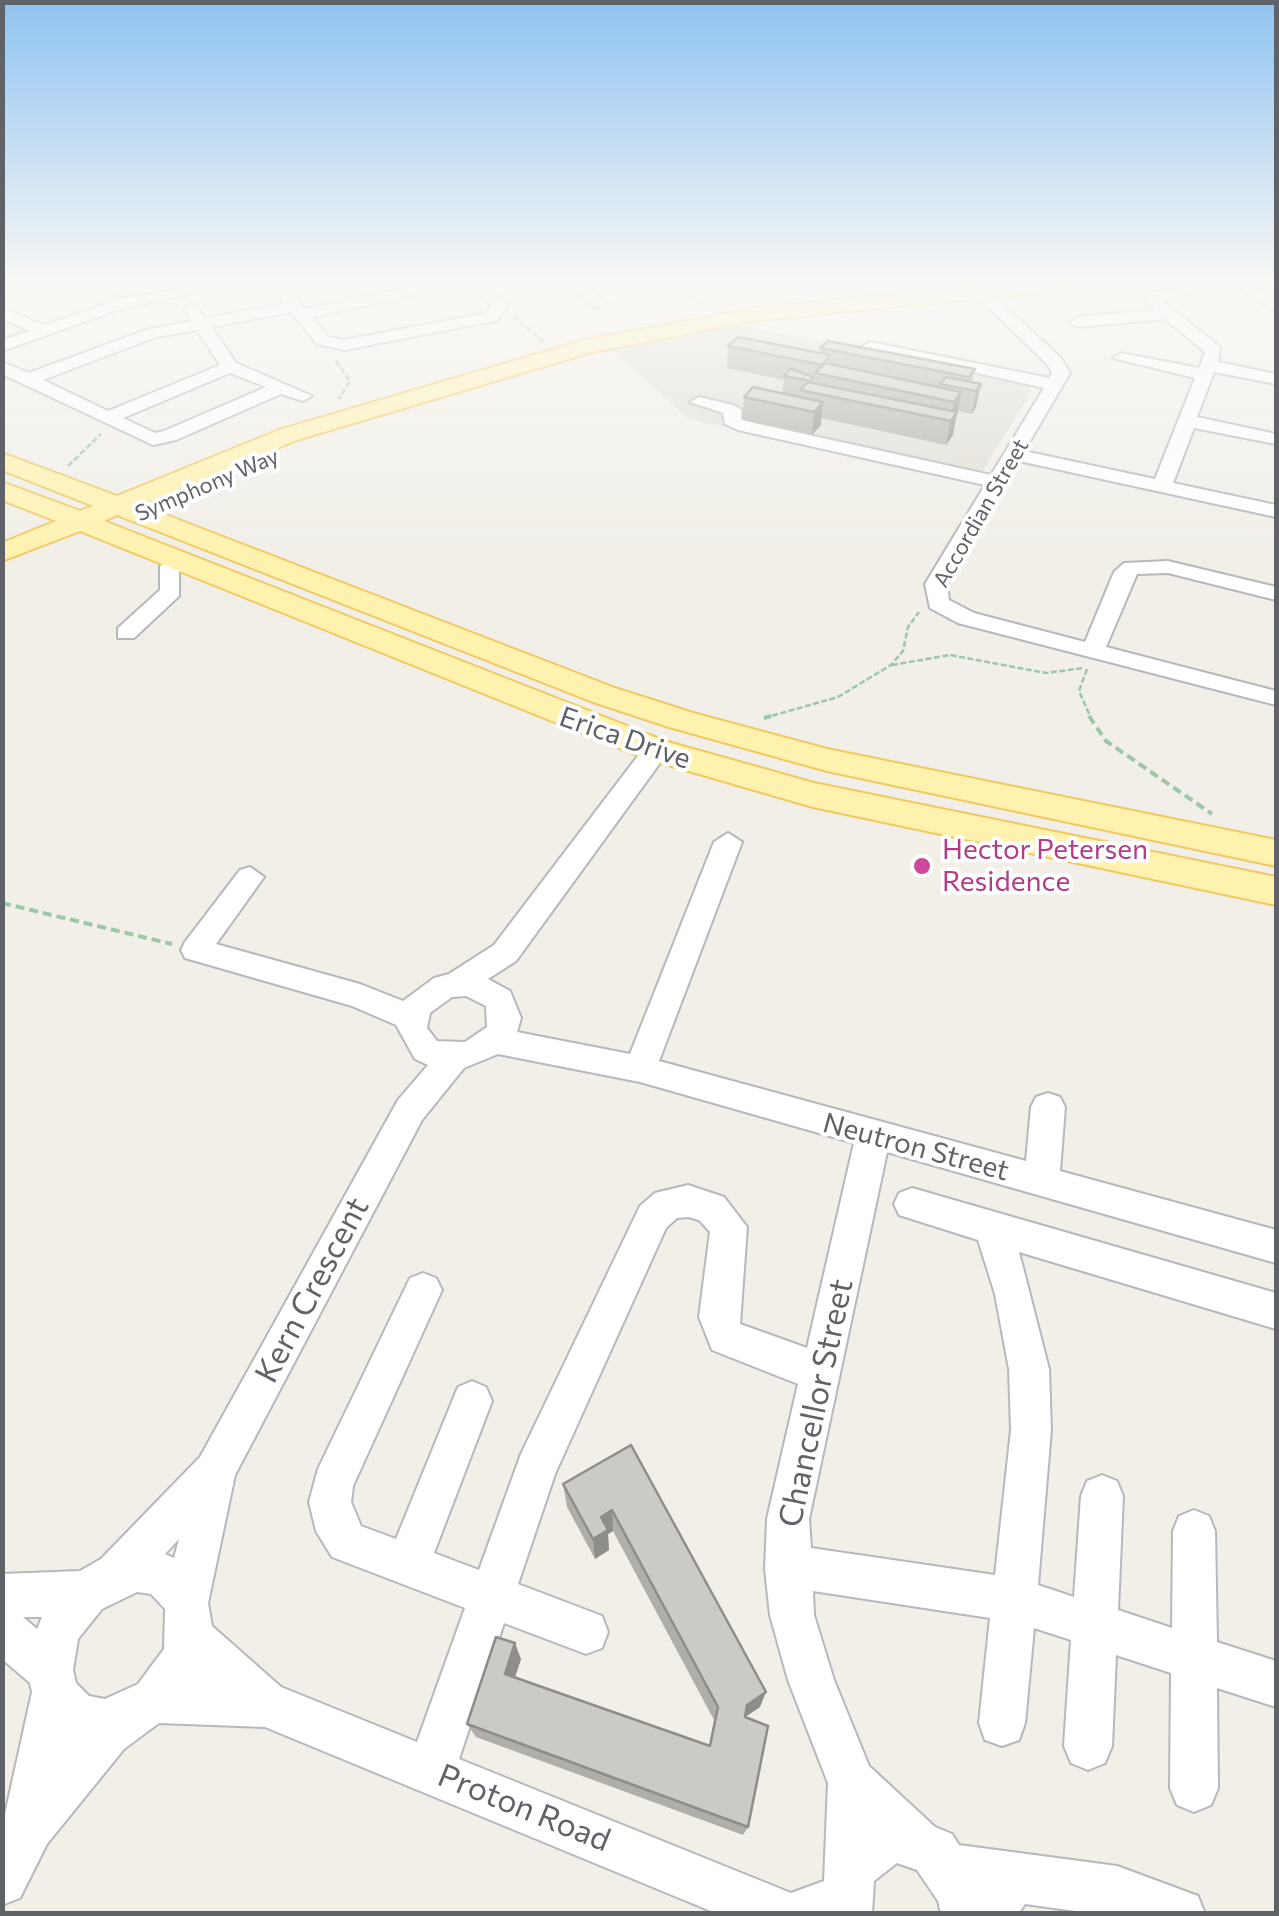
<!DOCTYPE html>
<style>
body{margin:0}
#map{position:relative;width:1279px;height:1916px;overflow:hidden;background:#f1efe8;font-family:Commissioner,sans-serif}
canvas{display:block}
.frame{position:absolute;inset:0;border:5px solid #5f6368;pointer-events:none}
</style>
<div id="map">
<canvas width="1279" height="1916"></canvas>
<div class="frame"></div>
</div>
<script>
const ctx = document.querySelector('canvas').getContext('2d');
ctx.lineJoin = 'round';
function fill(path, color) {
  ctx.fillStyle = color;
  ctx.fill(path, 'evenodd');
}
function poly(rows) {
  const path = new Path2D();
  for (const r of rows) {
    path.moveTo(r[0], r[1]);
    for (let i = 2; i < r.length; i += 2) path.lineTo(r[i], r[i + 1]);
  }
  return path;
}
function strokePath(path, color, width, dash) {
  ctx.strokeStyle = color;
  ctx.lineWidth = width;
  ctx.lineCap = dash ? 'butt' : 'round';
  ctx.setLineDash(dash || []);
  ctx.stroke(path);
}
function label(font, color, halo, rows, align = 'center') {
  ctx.font = font + ' Commissioner,sans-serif';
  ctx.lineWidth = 8;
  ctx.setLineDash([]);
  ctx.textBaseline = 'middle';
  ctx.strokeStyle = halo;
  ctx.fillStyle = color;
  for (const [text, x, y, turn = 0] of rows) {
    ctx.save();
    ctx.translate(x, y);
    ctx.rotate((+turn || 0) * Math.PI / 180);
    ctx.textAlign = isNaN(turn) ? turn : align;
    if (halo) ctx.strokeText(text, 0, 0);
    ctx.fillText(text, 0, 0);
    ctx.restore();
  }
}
fill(poly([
 [736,325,1017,379,1032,391,975,483,689,419,610,349]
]), '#e1ded6');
const minor = poly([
 [69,285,90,285,122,299,182,289,190,294,123,308,2,351,2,340,30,331,2,319,2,308,45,325,106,304,69,285],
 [270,285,285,285,305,309,418,286,421,289,411,296,312,317,328,337,345,340,486,313,491,307,471,285,487,285,507,306,498,320,345,350,317,344,291,312,212,327,236,363,312,396,303,401,281,394,176,440,153,445,2,374,2,362,29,373,146,330,192,321,184,309,192,304,206,318,284,304,270,285],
 [197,330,220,365,108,411,43,380,156,337,197,330],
 [230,373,266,387,164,431,155,433,123,418,230,373],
 [570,285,587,285,608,304,594,307,570,285],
 [966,285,982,285,1061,358,1070,373,1024,451,1155,479,1195,378,1113,358,1121,353,1199,368,1205,352,1165,319,1077,327,1069,322,1077,317,1155,310,1146,302,1148,293,1210,285,1162,300,1220,347,1218,362,1276,374,1276,384,1214,372,1197,417,1276,434,1276,444,1194,428,1173,483,1276,505,1276,517,1019,461,947,584,949,600,974,613,1085,642,1114,572,1124,563,1168,561,1276,587,1276,600,1168,573,1137,574,1106,647,1276,691,1276,705,958,623,930,608,925,584,985,485,738,430,725,424,723,413,690,402,699,397,733,405,742,410,741,418,750,422,991,475,1044,388,862,347,870,342,1049,378,1052,373,1048,365,966,285],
 [1232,285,1251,285,1276,300,1276,311,1232,285],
 [177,555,188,561,179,572,179,596,134,638,118,638,118,628,160,590,160,566,177,555],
 [656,742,665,744,669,750,665,756,516,961,488,979,510,991,521,1018,517,1032,630,1054,714,842,728,833,742,842,659,1061,1026,1161,1031,1107,1036,1097,1048,1093,1060,1097,1065,1107,1060,1171,1276,1230,1276,1263,887,1152,809,1519,811,1548,995,1575,1011,1430,1009,1369,995,1294,978,1240,899,1215,894,1204,899,1193,912,1188,1276,1293,1276,1329,1019,1252,1049,1369,1051,1430,1038,1585,1074,1597,1081,1496,1087,1481,1102,1475,1117,1481,1123,1496,1118,1610,1172,1628,1173,1531,1179,1516,1194,1510,1209,1516,1215,1531,1217,1642,1276,1661,1276,1707,1217,1688,1218,1788,1211,1805,1194,1812,1177,1805,1170,1788,1171,1673,1116,1655,1112,1746,1105,1763,1088,1770,1071,1763,1064,1746,1071,1640,1034,1628,1025,1723,1019,1740,1002,1746,985,1740,979,1723,990,1618,813,1591,814,1615,834,1680,869,1766,935,1827,952,1834,959,1845,1117,1866,1198,1896,1205,1914,1097,1914,1025,1904,1018,1914,941,1914,938,1901,917,1870,897,1863,874,1881,872,1914,718,1914,265,1727,159,1723,124,1749,47,1844,20,1898,2,1905,2,1828,32,1692,30,1683,2,1659,2,1574,80,1571,101,1559,200,1457,398,1100,428,1065,415,1059,396,1025,352,1006,185,958,181,950,185,942,240,870,250,867,264,877,216,944,360,984,403,1001,434,978,449,974,494,945,647,744,656,742],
 [466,996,486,1006,487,1027,465,1042,437,1041,427,1028,430,1013,452,997,466,996],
 [498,1054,640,1082,854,1143,807,1348,740,1324,747,1227,724,1197,688,1185,655,1193,640,1206,521,1454,479,1570,434,1553,492,1401,486,1387,472,1381,458,1387,396,1539,361,1526,351,1502,353,1486,442,1290,436,1278,423,1273,410,1278,318,1469,309,1502,316,1531,332,1557,465,1608,417,1742,281,1687,212,1626,208,1603,235,1475,422,1120,464,1068,498,1054],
 [688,1217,699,1220,710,1232,699,1317,712,1350,798,1384,767,1519,765,1569,770,1615,788,1680,828,1783,824,1881,791,1893,459,1759,504,1623,586,1654,602,1648,608,1632,602,1616,518,1584,555,1474,666,1228,677,1218,688,1217],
 [179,1539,174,1558,165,1554,179,1539],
 [137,1592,151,1594,165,1609,164,1649,138,1684,105,1699,89,1696,76,1683,73,1670,78,1639,102,1609,137,1592],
 [23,1617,42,1617,37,1629,23,1617]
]);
const major = poly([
 [989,285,1068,285,1058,291,758,320,589,353,297,440,140,505,615,688,693,713,827,749,1276,840,1276,866,827,771,669,727,593,702,117,515,104,521,668,742,814,783,1276,877,1276,905,813,807,644,758,80,531,2,561,2,543,56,521,2,500,2,482,80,511,93,506,2,470,2,453,117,496,279,430,585,340,758,308,989,285]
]);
strokePath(minor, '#b5b8bc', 4);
strokePath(major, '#f2c960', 4);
strokePath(poly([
 [678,285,705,307],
 [513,316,544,342],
 [336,361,350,381,339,399],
 [68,466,101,434],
 [892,665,950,655,1046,673,1084,668],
 [1087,669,1079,691,1091,718],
 [764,718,838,697,891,665,903,651,908,627,919,612]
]), '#9cc7a9', 2.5, [6, 2.5]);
strokePath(poly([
 [1089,716,1106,741,1212,814],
 [764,718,771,716],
 [2,903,172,944]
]), '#9cc7a9', 4, [9, 5]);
fill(minor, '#fff');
fill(major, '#fff2af');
fill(poly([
 [728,346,820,353,820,348,975,369,972,382,981,384,976,407,972,414,957,411,953,435,946,445,821,418,821,425,812,435,742,420,744,397,782,394,784,380,727,368],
 [631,1445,760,1707,745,1717,748,1827,743,1835,476,1737,467,1724,521,1659,515,1677,709,1746,714,1720,613,1531,608,1534,609,1550,595,1559,567,1507,563,1484]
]), '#afaea9');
fill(poly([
 [981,384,976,407,972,414,976,391],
 [961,392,953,435,946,445,954,402],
 [823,402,821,425,812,435,814,412],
 [612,1510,613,1531,608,1534,609,1550,595,1559,593,1539,601,1517],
 [515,1643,521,1659,511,1689,505,1674],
 [766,1692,760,1707,742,1719,747,1705]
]), '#8f8d8a');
const building = poly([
 [738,337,830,355,822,365,728,346,738,337],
 [828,341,975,369,969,377,820,348,828,341],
 [825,363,961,392,954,402,815,373,825,363],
 [790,369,814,377,810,381,784,376,790,369],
 [946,377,981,384,976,391,940,384,946,377],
 [808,382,957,412,951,421,800,390,808,382],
 [753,387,823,402,814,412,744,397,753,387],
 [631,1445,766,1692,747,1705,745,1717,768,1726,748,1827,467,1724,496,1637,515,1643,505,1674,710,1746,718,1707,612,1510,601,1517,608,1530,593,1539,563,1484,631,1445]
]);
fill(building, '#cccac5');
strokePath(building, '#8f8d8a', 2.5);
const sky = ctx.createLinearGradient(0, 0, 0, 554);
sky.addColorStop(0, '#8fc3f1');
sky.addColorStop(0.51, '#f9f8f5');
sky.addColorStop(1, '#f9f8f500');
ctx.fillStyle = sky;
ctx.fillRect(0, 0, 1279, 554);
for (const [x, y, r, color] of [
 [922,866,10,"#d1479c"]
]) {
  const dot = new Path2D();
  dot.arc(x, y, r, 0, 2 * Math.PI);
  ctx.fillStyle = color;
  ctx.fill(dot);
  strokePath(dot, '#fff', 4);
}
label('22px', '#5f6368', '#fff', [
 ["Symphony Way",207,485,-23],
 ["Accordian Street",981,513,-60]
]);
label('28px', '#5f6368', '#fff', [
 ["Erica Drive",625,738,19],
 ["Neutron Street",916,1147,15]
]);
label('28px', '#b23c85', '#fff', [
 ["Hector Petersen",942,850],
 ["Residence",942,882]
], 'left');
label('32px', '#5f6368', '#fff', [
 ["Kern Crescent",312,1290,-62],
 ["Chancellor Street",816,1403,-78],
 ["Proton Road",524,1808,22]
]);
</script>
